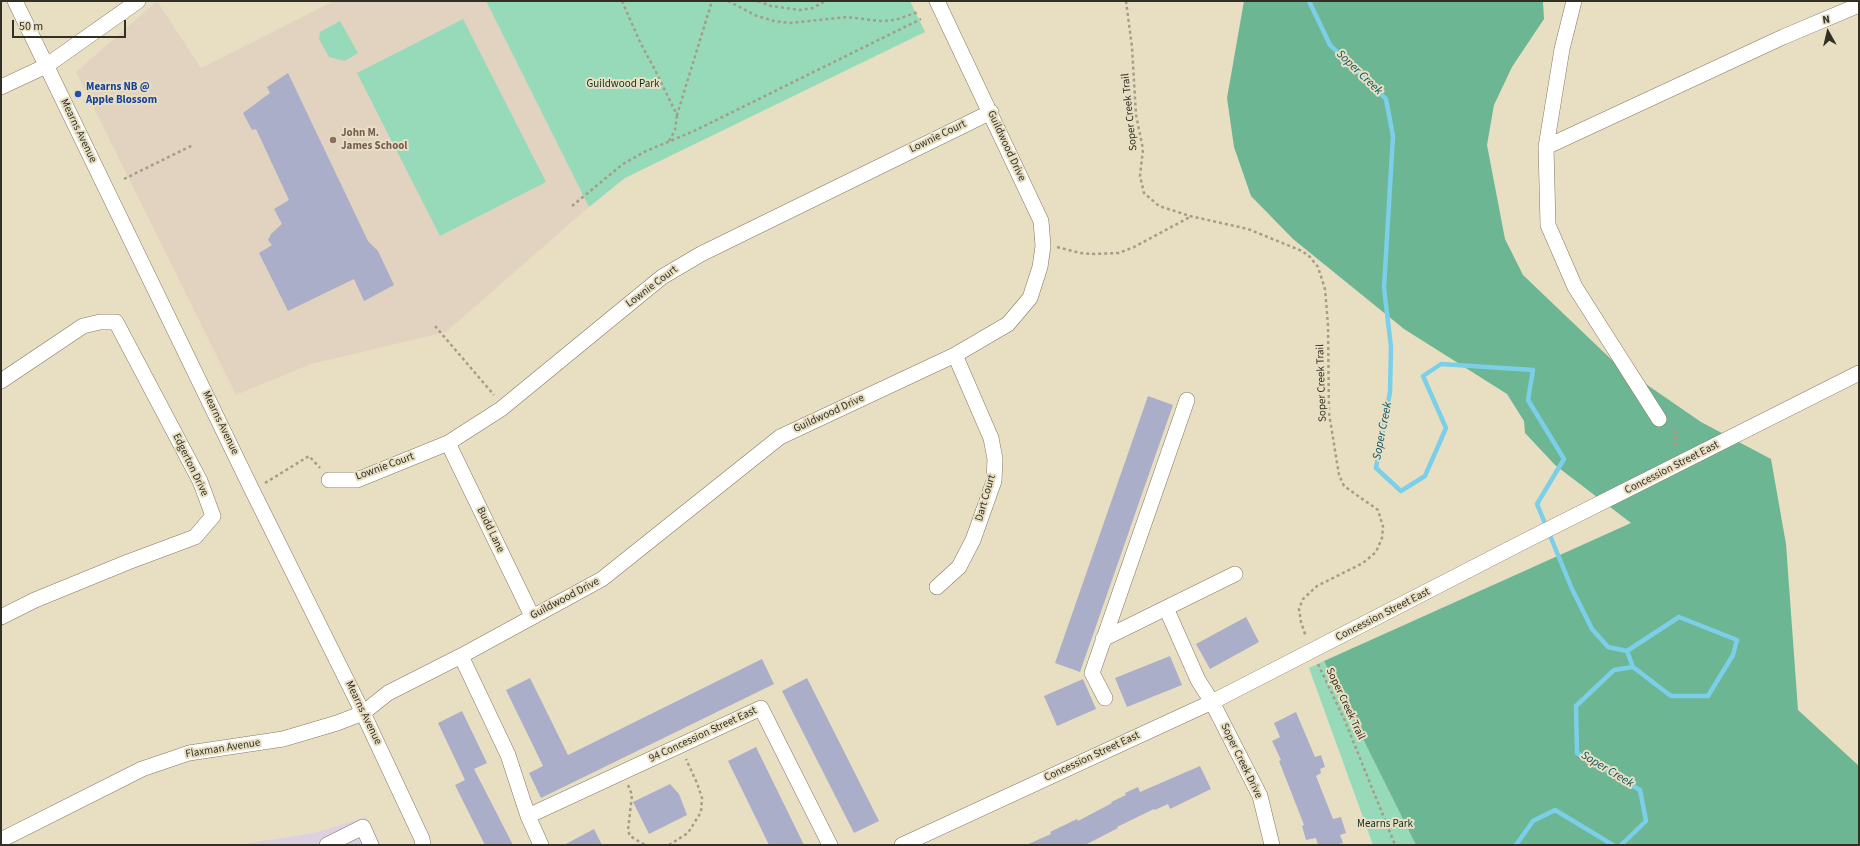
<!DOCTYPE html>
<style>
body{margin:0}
#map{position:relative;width:1860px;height:846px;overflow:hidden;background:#e8dfc3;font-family:"Source Sans 3",sans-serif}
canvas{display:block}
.frame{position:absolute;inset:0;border:2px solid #322f24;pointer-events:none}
.north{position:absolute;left:1808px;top:12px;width:40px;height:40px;-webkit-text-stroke:3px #e8dfc3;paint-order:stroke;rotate:352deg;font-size:11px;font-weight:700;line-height:16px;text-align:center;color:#322f24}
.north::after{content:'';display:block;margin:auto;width:14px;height:18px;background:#322f24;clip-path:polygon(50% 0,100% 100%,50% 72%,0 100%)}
.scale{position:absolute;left:12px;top:20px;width:114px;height:18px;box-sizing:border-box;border:2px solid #322f24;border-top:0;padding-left:5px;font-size:12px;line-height:14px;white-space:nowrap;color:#322f24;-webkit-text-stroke:3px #e8dfc3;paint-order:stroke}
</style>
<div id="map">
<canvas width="1860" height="846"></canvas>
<div class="frame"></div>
<div class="north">N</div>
<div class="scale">50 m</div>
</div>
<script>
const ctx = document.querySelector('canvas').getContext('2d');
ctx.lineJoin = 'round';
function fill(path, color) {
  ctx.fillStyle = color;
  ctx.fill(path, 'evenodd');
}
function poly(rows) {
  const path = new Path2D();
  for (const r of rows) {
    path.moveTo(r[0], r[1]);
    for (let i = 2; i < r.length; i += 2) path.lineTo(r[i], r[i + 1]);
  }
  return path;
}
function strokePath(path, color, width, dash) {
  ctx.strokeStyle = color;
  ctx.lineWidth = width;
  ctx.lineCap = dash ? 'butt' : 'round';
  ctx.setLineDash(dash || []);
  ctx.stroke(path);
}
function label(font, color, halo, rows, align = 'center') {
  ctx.font = font + ' "Source Sans 3",sans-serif';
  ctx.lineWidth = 4;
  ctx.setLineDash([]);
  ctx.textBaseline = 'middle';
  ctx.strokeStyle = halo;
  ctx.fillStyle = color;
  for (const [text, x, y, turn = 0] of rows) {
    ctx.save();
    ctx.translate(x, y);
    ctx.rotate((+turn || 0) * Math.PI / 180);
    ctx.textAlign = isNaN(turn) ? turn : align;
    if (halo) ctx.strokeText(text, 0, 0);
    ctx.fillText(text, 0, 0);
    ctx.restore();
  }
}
fill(poly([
 [366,817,381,845,236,845,315,833]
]), '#ddd0e3');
fill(poly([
 [157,1,201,68,334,1,486,1,589,207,446,332,311,364,236,395,76,72]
]), '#e1d3c0');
fill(poly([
 [486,1,910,1,925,32,625,178,589,207],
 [463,19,546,182,440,236,357,73],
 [340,21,358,53,345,61,329,57,319,39,320,32],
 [1324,661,1416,845,1373,845,1309,668]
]), '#97dab9');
fill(poly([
 [1244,1,1543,1,1544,19,1512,67,1494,105,1487,145,1505,239,1523,275,1614,362,1701,422,1771,459,1786,544,1798,710,1859,766,1859,845,1416,845,1324,661,1631,523,1555,465,1525,433,1524,421,1507,394,1404,329,1293,239,1251,196,1234,147,1227,98]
]), '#6db694');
strokePath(poly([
 [1309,1,1330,45,1386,99,1393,136,1384,288,1391,347,1390,392,1376,468,1401,491,1425,476,1446,428,1423,376,1441,364,1533,370,1528,400,1564,459,1537,504,1572,589,1592,629,1608,647,1627,651,1633,667,1614,670,1576,706,1577,753,1640,790,1646,821,1621,845],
 [1627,651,1679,617,1737,640,1733,655,1708,696,1671,696,1633,667],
 [1516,845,1533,821,1555,810,1613,845]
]), '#7bcfe8', 4.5);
fill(poly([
 [288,73,368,241,378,251,394,285,364,301,354,279,288,311,259,253,272,245,268,240,271,234,282,224,274,209,289,200,256,129,252,130,243,113,270,93,267,87],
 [1148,396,1173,405,1080,672,1055,663],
 [1246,617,1259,642,1210,669,1196,644],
 [1170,656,1182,685,1127,707,1115,678],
 [762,659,774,684,541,798,529,773,543,766,506,690,530,678,568,755],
 [807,678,879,821,854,833,782,691],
 [1083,679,1096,709,1057,726,1044,696],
 [462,711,487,763,474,769,513,845,485,845,455,785,465,780,438,723],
 [1296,712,1315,757,1321,755,1325,767,1320,769,1321,773,1316,776,1333,819,1341,817,1346,833,1340,835,1343,843,1335,845,1318,845,1316,838,1306,840,1302,826,1304,825,1279,761,1281,760,1272,741,1280,737,1274,723],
 [756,747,804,845,769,845,728,761],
 [1200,766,1211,789,1170,809,1168,804,1155,810,1154,809,1117,827,1118,828,1085,845,1026,845,1051,834,1050,832,1077,819,1078,821,1112,803,1111,802,1126,795,1125,793,1138,787,1140,792],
 [670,784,679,794,687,815,649,834,633,802],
 [594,829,602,845,564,845]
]), '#abaec9');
const minor = poly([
 [15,1,252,490,363,713,422,839,423,845],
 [1574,1,1562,49,1546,147,1548,225,1575,287,1659,419],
 [1,87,46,66,138,1],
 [1546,147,1783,37,1859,5],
 [1,381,83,326,100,322,116,322,200,481,213,516,195,537,128,562,35,600,1,617],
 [448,443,532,616],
 [329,480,357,480,448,443,501,409,662,277,701,254,991,112],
 [937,587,959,567,973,540,994,481,995,459,991,438,955,355],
 [1166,608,1198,680,1212,702,1260,796,1272,845],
 [1103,639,1235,574],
 [461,656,508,755,528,816,541,845],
 [1105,698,1092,673,1187,400],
 [528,816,761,708,830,845],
 [1,840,142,769,189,753,283,739,337,723,363,713,388,693,461,656,602,579,780,437,955,355,1008,324,1030,298,1040,267,1043,246,1041,221,937,1],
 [327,845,363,827,371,845],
 [902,845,1212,702,1523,542,1859,373]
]);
strokePath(minor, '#80795f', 16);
strokePath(poly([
 [622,1,641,44,654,68,677,115,712,1],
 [728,1,757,16,774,21,790,23,847,17,880,21,895,20,918,12],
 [758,1,771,6,800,10,813,8,825,1],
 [1126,1,1132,47,1136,115,1143,149,1140,176,1144,193,1159,206,1190,216,1248,229,1302,251,1310,257,1318,267,1325,289,1328,325,1329,413,1339,475,1344,486,1378,510,1383,527,1382,538,1376,552,1363,563,1317,586,1303,599,1299,609,1301,622,1306,637],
 [669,141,675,130,677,115],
 [124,179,193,145],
 [572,206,623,164,644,152,694,131,921,19],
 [1057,247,1080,253,1094,254,1119,253,1134,247,1190,217],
 [435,326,494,395],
 [1672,425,1676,433,1675,448],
 [265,483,309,456,320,468],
 [1318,664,1345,721,1395,845],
 [628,785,632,795,628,830,630,836,645,845],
 [669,845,688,833,701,812,702,798,697,783,686,759]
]), '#a49d87', 2.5, [3, 3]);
strokePath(minor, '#fff', 15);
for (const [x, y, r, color] of [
 [78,94,4,"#1a4fb4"],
 [333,140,4,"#8d6e63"]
]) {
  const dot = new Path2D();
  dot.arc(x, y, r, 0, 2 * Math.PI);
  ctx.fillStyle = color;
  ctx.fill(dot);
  strokePath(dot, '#e8dfc3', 1.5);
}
label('11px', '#103224', '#e8dfc3', [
 ["Guildwood Park",623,85],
 ["Mearns Park",1385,825]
]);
label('bold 11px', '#164399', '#e8dfc3', [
 ["Mearns NB @",86,88],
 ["Apple Blossom",86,101]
], 'left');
label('11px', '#322f24', '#e8dfc3', [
 ["Soper Creek Trail",1130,112,-96],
 ["Mearns Avenue",78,131,64],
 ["Lownie Court",938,137,-26],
 ["Guildwood Drive",1006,146,65],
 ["Lownie Court",652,287,-37],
 ["Soper Creek Trail",1322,383,-92],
 ["Guildwood Drive",829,414,-25],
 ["Mearns Avenue",220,423,64],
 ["Edgerton Drive",190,465,64],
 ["Lownie Court",385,467,-20],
 ["Concession Street East",1672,468,-27],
 ["Dart Court",986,498,-74],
 ["Budd Lane",490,530,64],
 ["Guildwood Drive",565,599,-28],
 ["Concession Street East",1383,615,-27],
 ["Soper Creek Trail",1345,704,65],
 ["Mearns Avenue",363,713,64],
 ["94 Concession Street East",703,735,-25],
 ["Flaxman Avenue",223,749,-9],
 ["Concession Street East",1092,757,-25],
 ["Soper Creek Drive",1241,761,64]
]);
label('bold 11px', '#785e54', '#e8dfc3', [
 ["John M.",341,134],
 ["James School",341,147]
], 'left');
label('italic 12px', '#075364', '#e8dfc3', [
 ["Soper Creek",1359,73,44],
 ["Soper Creek",1383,431,-79],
 ["Soper Creek",1607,770,31]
]);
</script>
